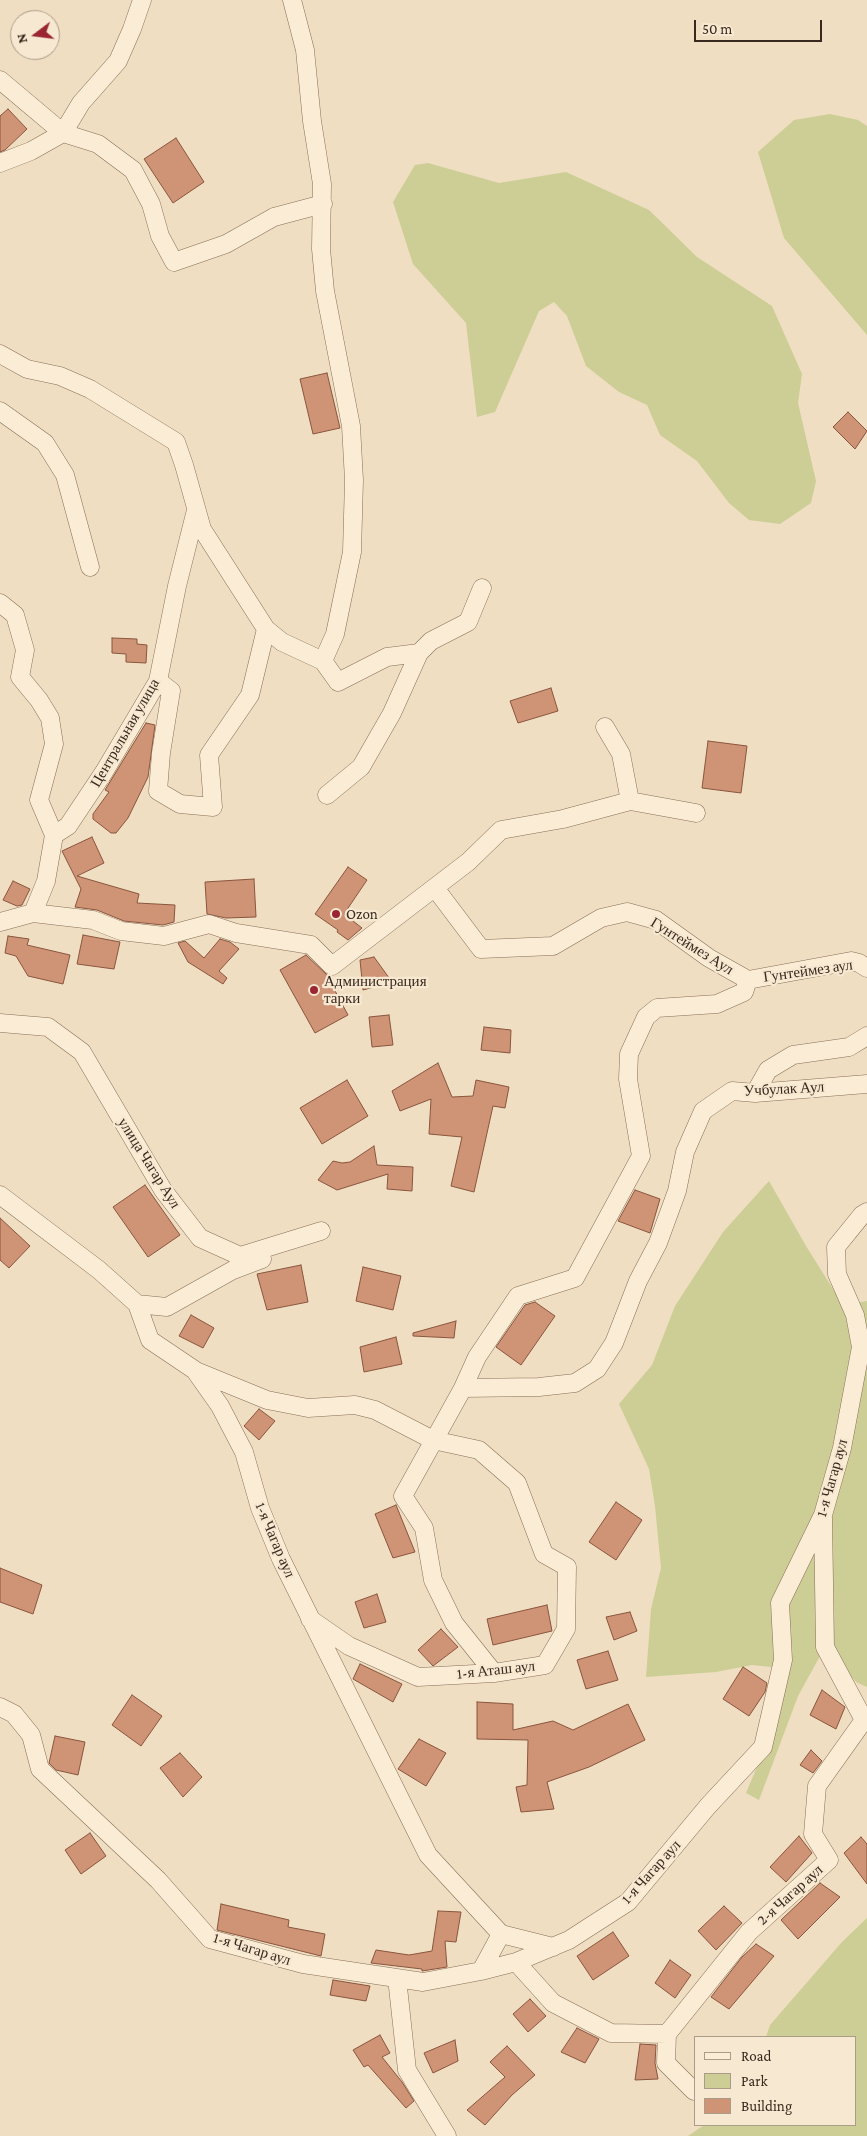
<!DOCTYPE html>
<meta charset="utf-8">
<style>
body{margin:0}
#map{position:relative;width:867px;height:2136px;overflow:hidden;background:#efdec1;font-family:"Crimson Pro",serif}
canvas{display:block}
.legend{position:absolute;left:694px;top:2036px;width:162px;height:90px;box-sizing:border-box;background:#f7e8d1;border:1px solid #ab9b89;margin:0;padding:6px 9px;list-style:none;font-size:15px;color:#39281d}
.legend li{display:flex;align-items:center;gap:10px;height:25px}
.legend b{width:25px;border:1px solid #ab9b89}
.north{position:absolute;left:10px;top:10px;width:50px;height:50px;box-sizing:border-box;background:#f7e8d1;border:1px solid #ab9b89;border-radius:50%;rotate:255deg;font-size:14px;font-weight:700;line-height:20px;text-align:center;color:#39281d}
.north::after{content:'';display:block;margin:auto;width:18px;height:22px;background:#9a2631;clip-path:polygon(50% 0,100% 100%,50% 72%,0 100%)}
.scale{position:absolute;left:694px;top:20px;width:128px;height:22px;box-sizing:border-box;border:2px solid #39281d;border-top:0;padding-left:6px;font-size:15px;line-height:18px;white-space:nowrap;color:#39281d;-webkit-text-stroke:4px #f7e8d1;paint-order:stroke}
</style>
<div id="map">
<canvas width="867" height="2136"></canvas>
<ul class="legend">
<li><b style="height:6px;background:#faecd5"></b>Road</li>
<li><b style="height:14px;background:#ccce95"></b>Park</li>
<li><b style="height:14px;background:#cf9376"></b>Building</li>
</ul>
<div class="north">N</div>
<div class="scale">50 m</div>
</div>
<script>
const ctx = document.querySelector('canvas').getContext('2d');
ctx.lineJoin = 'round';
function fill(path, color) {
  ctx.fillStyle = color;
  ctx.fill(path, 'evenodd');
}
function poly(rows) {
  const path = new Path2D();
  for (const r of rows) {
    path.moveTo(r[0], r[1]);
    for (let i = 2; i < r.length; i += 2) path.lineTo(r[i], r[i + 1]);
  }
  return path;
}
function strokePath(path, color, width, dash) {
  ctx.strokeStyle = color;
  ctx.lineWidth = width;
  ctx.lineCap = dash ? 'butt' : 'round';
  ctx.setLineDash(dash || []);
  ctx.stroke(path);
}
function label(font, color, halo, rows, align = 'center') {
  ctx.font = font + ' "Crimson Pro",serif';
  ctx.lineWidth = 4.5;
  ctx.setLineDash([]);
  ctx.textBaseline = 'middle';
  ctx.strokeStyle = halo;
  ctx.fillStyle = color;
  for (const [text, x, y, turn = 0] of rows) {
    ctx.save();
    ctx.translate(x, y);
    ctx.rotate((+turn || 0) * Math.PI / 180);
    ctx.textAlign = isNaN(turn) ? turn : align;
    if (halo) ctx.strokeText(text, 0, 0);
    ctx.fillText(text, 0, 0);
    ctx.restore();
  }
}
fill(poly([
 [830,114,858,120,867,126,867,335,784,238,758,152,794,120],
 [428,163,499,183,566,172,649,210,697,257,772,306,802,374,798,403,816,481,811,503,780,524,749,520,729,503,697,461,660,435,647,405,619,392,586,366,567,316,554,302,539,311,495,412,477,417,466,323,413,264,393,202,415,165],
 [769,1181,806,1246,843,1305,867,1301,867,1687,856,1682,825,1647,798,1696,759,1800,746,1793,770,1736,781,1668,752,1665,716,1672,646,1677,651,1609,661,1568,655,1506,649,1469,619,1404,652,1365,675,1306,723,1232],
 [867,1918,867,2136,688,2136,704,2125,856,2125,856,2037,766,2037,770,2025,842,1942]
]), '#ccce95');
const building = poly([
 [8,109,27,129,5,150,0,152,0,116,8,109],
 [176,138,204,182,173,203,144,159,176,138],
 [327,373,340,428,313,434,300,379,327,373],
 [848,412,867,431,855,449,833,427,848,412],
 [112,638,137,639,137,644,147,645,146,663,126,662,126,654,112,653,112,638],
 [551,688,558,711,518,723,510,701,551,688],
 [146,723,155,725,148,777,128,818,116,833,111,833,93,819,93,814,109,792,105,790,146,723],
 [708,741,747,746,741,793,702,788,708,741],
 [92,837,104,863,77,876,139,894,137,903,175,905,174,922,163,925,124,921,97,910,75,907,81,889,62,851,92,837],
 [348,867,367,880,344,914,362,928,348,940,337,932,338,930,315,914,348,867],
 [254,879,256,917,226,918,207,914,205,882,254,879],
 [13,881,30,889,22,905,17,906,3,900,13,881],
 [83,935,120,942,114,969,77,964,83,935],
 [8,936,29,939,27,945,70,955,63,984,28,976,16,956,5,953,8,936],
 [220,939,230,942,239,949,219,971,227,978,223,984,188,962,178,943,185,941,204,958,220,939],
 [306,955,326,974,348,1015,315,1033,280,970,306,955],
 [374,957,392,982,363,990,360,960,374,957],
 [389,1015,393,1045,372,1047,369,1017,389,1015],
 [484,1027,511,1030,510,1053,481,1050,484,1027],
 [438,1063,452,1097,473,1096,476,1080,509,1087,505,1108,493,1106,474,1192,451,1186,462,1137,429,1134,431,1099,400,1111,392,1091,438,1063],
 [347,1080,368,1116,322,1144,300,1108,347,1080],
 [374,1146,377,1165,413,1167,412,1191,387,1189,388,1174,337,1190,318,1180,333,1161,342,1163,350,1162,374,1146],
 [145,1185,180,1235,148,1257,113,1207,145,1185],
 [635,1190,660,1199,650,1233,618,1221,635,1190],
 [0,1218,30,1246,9,1268,0,1260,0,1218],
 [301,1265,308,1302,267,1310,257,1274,301,1265],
 [363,1267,401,1276,393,1310,356,1301,363,1267],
 [535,1302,555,1316,521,1365,496,1347,525,1305,535,1302],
 [191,1315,214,1328,203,1348,179,1336,191,1315],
 [456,1321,454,1338,413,1336,413,1333,456,1321],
 [396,1337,402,1364,364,1372,360,1347,396,1337],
 [259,1409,275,1421,259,1440,244,1426,259,1409],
 [616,1502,642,1520,616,1560,589,1542,616,1502],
 [396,1505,415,1552,393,1558,375,1514,396,1505],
 [0,1568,42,1585,33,1614,0,1602,0,1568],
 [377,1594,386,1622,364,1628,355,1602,377,1594],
 [547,1605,552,1631,493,1645,487,1619,547,1605],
 [630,1612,637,1631,614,1640,606,1617,630,1612],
 [441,1629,458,1647,433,1666,418,1650,441,1629],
 [608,1651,618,1680,586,1689,577,1660,608,1651],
 [360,1664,402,1684,393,1702,353,1679,360,1664],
 [743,1667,767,1683,765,1692,749,1716,723,1699,743,1667],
 [822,1690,845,1707,836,1729,810,1715,822,1690],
 [132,1695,162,1716,141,1746,112,1725,132,1695],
 [477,1702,513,1704,513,1730,553,1721,573,1730,628,1704,645,1740,589,1767,547,1782,554,1809,521,1812,516,1787,527,1785,528,1740,477,1739,477,1702],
 [55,1736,85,1742,78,1775,56,1770,49,1763,55,1736],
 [419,1739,446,1753,426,1786,398,1769,419,1739],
 [811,1750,822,1761,813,1773,800,1765,811,1750],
 [180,1753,202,1777,183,1797,160,1768,180,1753],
 [90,1833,106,1856,81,1874,65,1850,90,1833],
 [799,1836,812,1853,786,1882,770,1867,799,1836],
 [861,1837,867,1844,867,1884,844,1853,861,1837],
 [820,1883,840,1897,798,1939,781,1920,820,1883],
 [221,1904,289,1920,288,1927,325,1934,321,1956,217,1930,221,1904],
 [724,1906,742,1923,716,1950,698,1931,724,1906],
 [438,1911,461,1912,456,1942,445,1941,447,1967,422,1971,422,1969,371,1963,376,1950,409,1955,432,1951,438,1911],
 [613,1932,629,1956,593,1980,577,1956,613,1932],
 [756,1944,774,1956,729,2009,711,1997,742,1957,756,1944],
 [670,1960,691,1975,675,1998,655,1983,670,1960],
 [333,1980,370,1986,366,2001,330,1995,333,1980],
 [530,1999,546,2016,528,2032,513,2014,530,1999],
 [577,2028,599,2039,585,2063,561,2052,577,2028],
 [380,2035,390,2053,382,2057,402,2082,414,2101,406,2108,368,2065,364,2067,353,2050,380,2035],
 [455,2040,458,2061,433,2073,424,2053,455,2040],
 [640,2044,656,2045,655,2063,658,2079,635,2080,640,2044],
 [507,2046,535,2075,512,2095,485,2125,467,2110,505,2077,490,2062,507,2046]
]);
fill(building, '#cf9376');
strokePath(building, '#89553d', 1);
const minor = poly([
 [292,0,305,50,312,121,322,184,321,249,325,291,351,426,354,480,352,552,335,634,323,661],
 [0,80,63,133,98,144,133,170,151,204,160,236,174,262,226,244,274,217,323,204],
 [0,163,31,151,63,133,81,103,118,61,132,29,142,0],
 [0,354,27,369,60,376,90,389,176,442,184,465,202,529,266,629,282,642,323,661,338,682,387,657,419,653,431,641,468,622,482,588],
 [0,411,45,443,65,475,90,567],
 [0,603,15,615,25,650,20,677,39,700,50,718,54,744,39,800,54,835],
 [158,681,171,691,161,753,158,791,180,804,213,807,209,755,250,695,266,629],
 [327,795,361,767,392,713,419,653],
 [630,801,696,813],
 [435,888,481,949,553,946,601,918,627,912,656,920,709,958,748,980],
 [33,913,46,881,54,835,68,826,104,772,158,681,177,586,196,510],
 [0,922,33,913,93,920,121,931,164,936,209,924,236,933,311,945,332,966,468,862,501,830,563,819,630,801,621,754,605,727],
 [748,980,851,961,859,963,867,968],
 [0,1023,48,1027,82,1052,163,1190,200,1238,240,1256,321,1231],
 [755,1093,768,1070,793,1055,849,1047,867,1036],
 [0,1195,99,1270,137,1304,150,1340,196,1371,267,1400,308,1408,355,1405,375,1410,433,1440,479,1450,517,1483,544,1554,567,1567,566,1629,545,1665,494,1673,418,1677,349,1646,310,1619],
 [137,1304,167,1307,233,1270,262,1259],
 [196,1372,220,1406,244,1452,260,1508,281,1559,428,1855,501,1934],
 [463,1388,477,1357,518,1296,575,1278,641,1156,628,1079,629,1054,646,1017,657,1008,717,1004,744,992,748,980],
 [494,1673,454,1623,433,1580,424,1528,403,1496,463,1388,539,1387,575,1383,597,1369,614,1343,638,1281,658,1243,677,1191,685,1152,703,1111,732,1091,755,1093,867,1084],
 [0,1707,14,1714,31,1735,40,1769,158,1880,210,1939,303,1964,423,1982,481,1971,516,1962,569,1940,628,1902,708,1806,763,1747,783,1660,780,1603,823,1515,842,1448,861,1347,855,1315,837,1274,836,1247,862,1215,867,1212],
 [516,1962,553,2003,611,2033,667,2034,666,2063,694,2091,696,2091],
 [481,1971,501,1934,553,1947],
 [397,1978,407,2070,447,2136],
 [667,2034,749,1932,829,1860,813,1834,817,1786,864,1720,825,1647,823,1518]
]);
strokePath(minor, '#896e58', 19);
strokePath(minor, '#faecd5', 18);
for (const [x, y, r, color] of [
 [336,914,5,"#9a2631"],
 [314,990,5,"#9a2631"]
]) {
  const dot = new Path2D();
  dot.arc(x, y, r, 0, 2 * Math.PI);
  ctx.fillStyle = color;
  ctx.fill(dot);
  strokePath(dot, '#f7e8d1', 2);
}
label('15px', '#39281d', '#f7e8d1', [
 ["Центральная улица",125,733,-60],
 ["Гунтеймез Аул",692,946,32],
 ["Гунтеймез аул",808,971,-8],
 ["Учбулак Аул",784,1089,-3],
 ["улица Чагар Аул",149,1163,58],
 ["1-я Чагар аул",832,1478,-74],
 ["1-я Чагар аул",275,1540,67],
 ["1-я Аташ аул",496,1670,-6],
 ["1-я Чагар аул",651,1872,-48],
 ["2-я Чагар аул",790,1895,-42],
 ["1-я Чагар аул",252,1949,17]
]);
label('15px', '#39281d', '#f7e8d1', [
 ["Ozon",346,914],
 ["Администрация",324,981],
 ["тарки",324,998]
], 'left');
</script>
